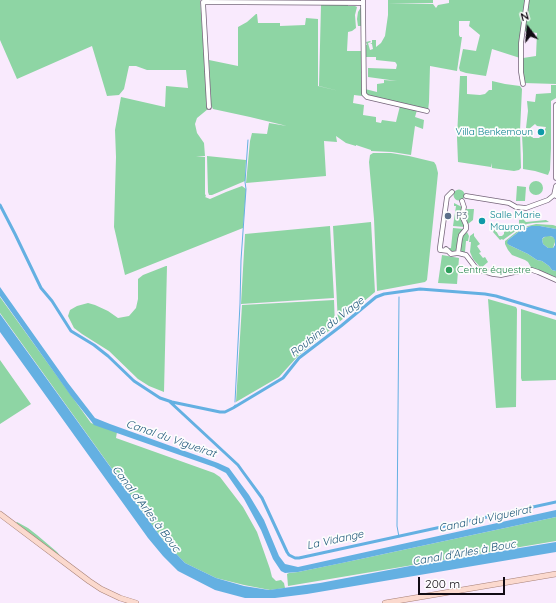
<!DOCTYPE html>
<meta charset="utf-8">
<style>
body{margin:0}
#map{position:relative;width:556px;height:603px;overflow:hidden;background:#f9eafd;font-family:Quicksand,sans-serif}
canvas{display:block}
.north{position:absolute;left:508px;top:8px;width:40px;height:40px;-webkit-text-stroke:3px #fdfdfd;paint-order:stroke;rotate:344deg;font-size:11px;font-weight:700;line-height:16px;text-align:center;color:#110b13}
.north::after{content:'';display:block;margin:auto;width:14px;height:18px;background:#110b13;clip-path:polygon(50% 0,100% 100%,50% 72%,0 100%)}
.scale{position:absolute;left:418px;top:577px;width:87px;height:18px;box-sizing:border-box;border:2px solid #110b13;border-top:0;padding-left:5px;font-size:12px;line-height:14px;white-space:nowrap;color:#110b13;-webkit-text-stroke:3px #fdfdfd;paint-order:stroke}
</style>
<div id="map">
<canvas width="556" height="603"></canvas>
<div class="north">N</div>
<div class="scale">200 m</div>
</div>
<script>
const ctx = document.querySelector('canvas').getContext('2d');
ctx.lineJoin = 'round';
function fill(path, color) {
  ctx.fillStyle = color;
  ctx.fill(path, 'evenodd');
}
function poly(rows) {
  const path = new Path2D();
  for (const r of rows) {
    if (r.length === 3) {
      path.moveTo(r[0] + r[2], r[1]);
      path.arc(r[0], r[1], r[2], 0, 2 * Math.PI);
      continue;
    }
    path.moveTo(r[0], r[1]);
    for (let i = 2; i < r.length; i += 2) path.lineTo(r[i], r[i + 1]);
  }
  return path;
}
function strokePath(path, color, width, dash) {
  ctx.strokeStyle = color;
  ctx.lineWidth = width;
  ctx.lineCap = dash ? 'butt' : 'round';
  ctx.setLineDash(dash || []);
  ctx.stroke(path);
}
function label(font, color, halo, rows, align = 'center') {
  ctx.font = font + ' Quicksand,sans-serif';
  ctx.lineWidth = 3.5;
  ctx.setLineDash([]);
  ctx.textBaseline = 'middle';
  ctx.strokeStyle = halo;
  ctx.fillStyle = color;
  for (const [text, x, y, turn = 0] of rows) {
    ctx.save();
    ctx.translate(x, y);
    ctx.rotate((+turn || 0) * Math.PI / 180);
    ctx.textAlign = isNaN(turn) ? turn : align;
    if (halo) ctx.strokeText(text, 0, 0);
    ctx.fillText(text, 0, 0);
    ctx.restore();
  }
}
fill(poly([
 [0,0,200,0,208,109,197,118,195,124,197,133,204,143,205,156,196,156,205,157,205,194,206,196,205,197,210,199,226,192,242,186,246,189,243,228,125,275,114,227,116,157,115,130,121,97,165,107,166,86,188,88,186,70,147,70,136,66,129,66,124,89,119,95,107,96,92,46,17,79,0,40],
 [388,0,433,0,433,3,388,3],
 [449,0,526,0,520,58,492,49,486,76,466,73,460,71,459,68,463,49,476,51,480,35,469,26,470,21,459,21,459,35,460,37,462,37,457,71,430,66,429,102,428,111,366,96,365,89,377,92,377,84,384,83,384,80,397,81,368,77,368,68,396,69,397,65,396,63,395,62,376,60,376,57,365,57,365,45,367,45,366,42,370,41,371,42,368,43,370,50,373,49,372,44,370,44,372,43,372,40,376,40,376,47,381,43,385,36,388,15,388,3,433,4,436,8,438,5,449,3],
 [528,0,556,0,556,84,524,83,522,72,523,58,536,56,537,33,524,31],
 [363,4,362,26,358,26,357,19,358,12,361,7,360,5],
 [321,5,339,5,339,10,339,5,348,5,348,6,355,6,357,7,355,15,356,28,352,31,348,32,347,51,361,51,362,96,354,95,353,103,364,105,363,115,376,117,376,122,381,123,382,120,396,122,400,106,417,110,415,117,424,120,423,129,415,126,411,155,392,152,371,151,371,150,356,145,356,146,346,143,336,136,337,142,324,141,326,176,246,183,250,141,252,133,267,134,269,123,287,126,250,117,213,109,211,105,209,60,238,66,238,27,247,22,256,14,257,14,258,23,280,23,280,26,305,25,306,18,318,19,318,86,339,91,319,86],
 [460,76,467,76,467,94,480,95,485,94,489,90,492,90,492,81,505,84,520,86,522,89,520,131,521,168,519,170,514,171,492,168,491,163,491,167,458,162,457,137],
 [551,85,556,85,556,98,551,101,551,148,550,170,548,175,535,171,523,169,523,154,522,135,531,135,533,138,539,138,543,134,546,127,537,126,535,124,529,129,526,128,528,111,527,101,535,102,536,94,551,93],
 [373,153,391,153,409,156,434,162,436,165,438,173,436,193,427,280,425,282,377,291,374,219,369,162,370,155],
 [207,156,246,160,245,181,212,195,209,195,208,192],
 [536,188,7],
 [517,186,526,187,525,201,516,201],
 [459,195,5.5],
 [454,203,462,207,465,227,453,226,456,206,454,206],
 [465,209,474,209,473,220,468,224,463,214],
 [523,219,526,222,546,220,549,222,533,223,527,224,521,227,503,240,502,239,500,240,493,232,495,229,499,236,502,236,504,234,504,232,511,228,512,229,516,229,519,227,519,220],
 [371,222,375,292,338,323,333,226],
 [536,224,553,225,556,226,556,229,540,226,527,227,521,230,508,240,508,243,509,245,528,254,537,260,542,261,549,266,552,270,556,271,556,279,532,269,528,262,525,260,512,255,508,250,505,244,505,241,519,230,528,226],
 [330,226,334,298,241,304,245,234],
 [453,228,464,229,459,235,456,250,455,251,451,252,449,250,448,248,451,248],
 [467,232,469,236,468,241,466,241,465,252,459,252,462,237],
 [474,233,474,236,480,244,477,246,481,252,479,253,483,258,485,257,488,262,481,268,473,259,470,252,471,242,469,242,470,236],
 [546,236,550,236,555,238,555,242,553,248,548,248,543,244,542,239],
 [442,255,459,258,457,284,438,283],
 [166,266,167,266,164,392,149,386,138,379,109,351,82,334,74,328,68,316,70,310,77,306,88,303,95,305,108,311,118,318,129,316,136,308,138,299,138,279,143,275],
 [0,297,91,423,117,432,116,438,214,473,220,477,243,507,257,532,270,569,272,577,276,581,281,580,284,583,285,588,270,590,244,585,216,578,185,563,163,540,0,313],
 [488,299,516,307,517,309,516,407,496,408],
 [334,300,335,326,298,356,279,377,236,402,242,305],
 [521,309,556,320,556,380,522,381,521,378],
 [0,360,31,404,0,424],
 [556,517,556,541,288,586,287,574,289,573,298,572,356,560],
 [17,522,28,528,37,535,57,552,62,558,16,523]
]), '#8ed5a4');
fill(poly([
 [531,226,540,226,556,229,556,271,552,270,549,266,542,261,537,260,528,254,509,245,507,243,508,240,521,230],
 [550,236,553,237,555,240,555,245,553,248,548,248,543,244,542,239,544,237],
 [0,287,68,383,95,418,110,424,218,463,229,468,249,495,264,520,279,556,285,564,298,567,556,510,556,517,342,563,298,572,285,573,281,571,273,559,261,530,244,499,226,473,214,467,94,425,91,421,71,396,0,296],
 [0,314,163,540,185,563,216,578,244,586,269,590,320,583,410,566,556,542,556,552,307,594,275,598,245,598,215,590,178,571,163,556,148,538,0,332]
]), '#64b0e2');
strokePath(poly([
 [235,402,240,304,241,260,246,189,245,182,248,140],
 [234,407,235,405],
 [399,537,397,526,399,297]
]), '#64b0e2', 1);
strokePath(poly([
 [0,205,15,234,41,288,52,301,71,331,94,345,108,356,134,381,160,398,172,402,220,412,225,412,233,408,283,378,299,358,341,326,376,297,384,294,420,289,485,294,496,296,556,314],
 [169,401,238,465,243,472,262,498,287,552,289,555,295,558,299,558,556,502]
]), '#64b0e2', 3);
const minor = poly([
 [363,0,364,94,367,97,427,111],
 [523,84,521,72,521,43,527,0],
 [556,105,556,178],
 [209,107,203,2,363,3],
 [554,195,556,186],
 [466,196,509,203,516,207,526,208,548,200,554,195,556,196],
 [446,249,451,254,458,253,466,255,475,267,480,270,493,274,501,275,520,271,532,270,538,272,556,280],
 [448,251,440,250,440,247,447,197,452,192],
 [458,253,460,239,461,235,466,229,466,225,462,216,464,207,462,201]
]);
const major = poly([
 [0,514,89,581,101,589,120,598,136,603],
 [385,603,556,574]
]);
strokePath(minor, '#75657a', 5.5);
strokePath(major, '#a78177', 6);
strokePath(minor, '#fff', 4);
strokePath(major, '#fbd9ce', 5);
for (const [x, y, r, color] of [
 [541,132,4,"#0f9aa8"],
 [448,216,4,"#5c6f8a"],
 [482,221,4,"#0f9aa8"],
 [449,270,4,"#2e9e5b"]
]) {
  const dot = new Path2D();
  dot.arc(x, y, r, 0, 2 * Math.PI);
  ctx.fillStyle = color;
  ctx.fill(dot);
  strokePath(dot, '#fdfdfd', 1.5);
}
label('10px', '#0d838f', '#fdfdfd', [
 ["Villa Benkemoun",533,132],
 ["Salle Marie",490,215,"left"],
 ["Mauron",490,227,"left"]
], 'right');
label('10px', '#4e5e75', '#fdfdfd', [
 ["P3",456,216]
], 'left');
label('10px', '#27864d', '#fdfdfd', [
 ["Centre équestre",457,270]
], 'left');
label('italic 11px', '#1c5678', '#fdfdfd', [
 ["Roubine du Viage",327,327,-38],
 ["Canal du Vigueirat",171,439,19],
 ["Canal d'Arles à Bouc",146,509,53],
 ["Canal du Vigueirat",485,519,-12],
 ["La Vidange",335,540,-12],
 ["Canal d'Arles à Bouc",464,553,-10]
]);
</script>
